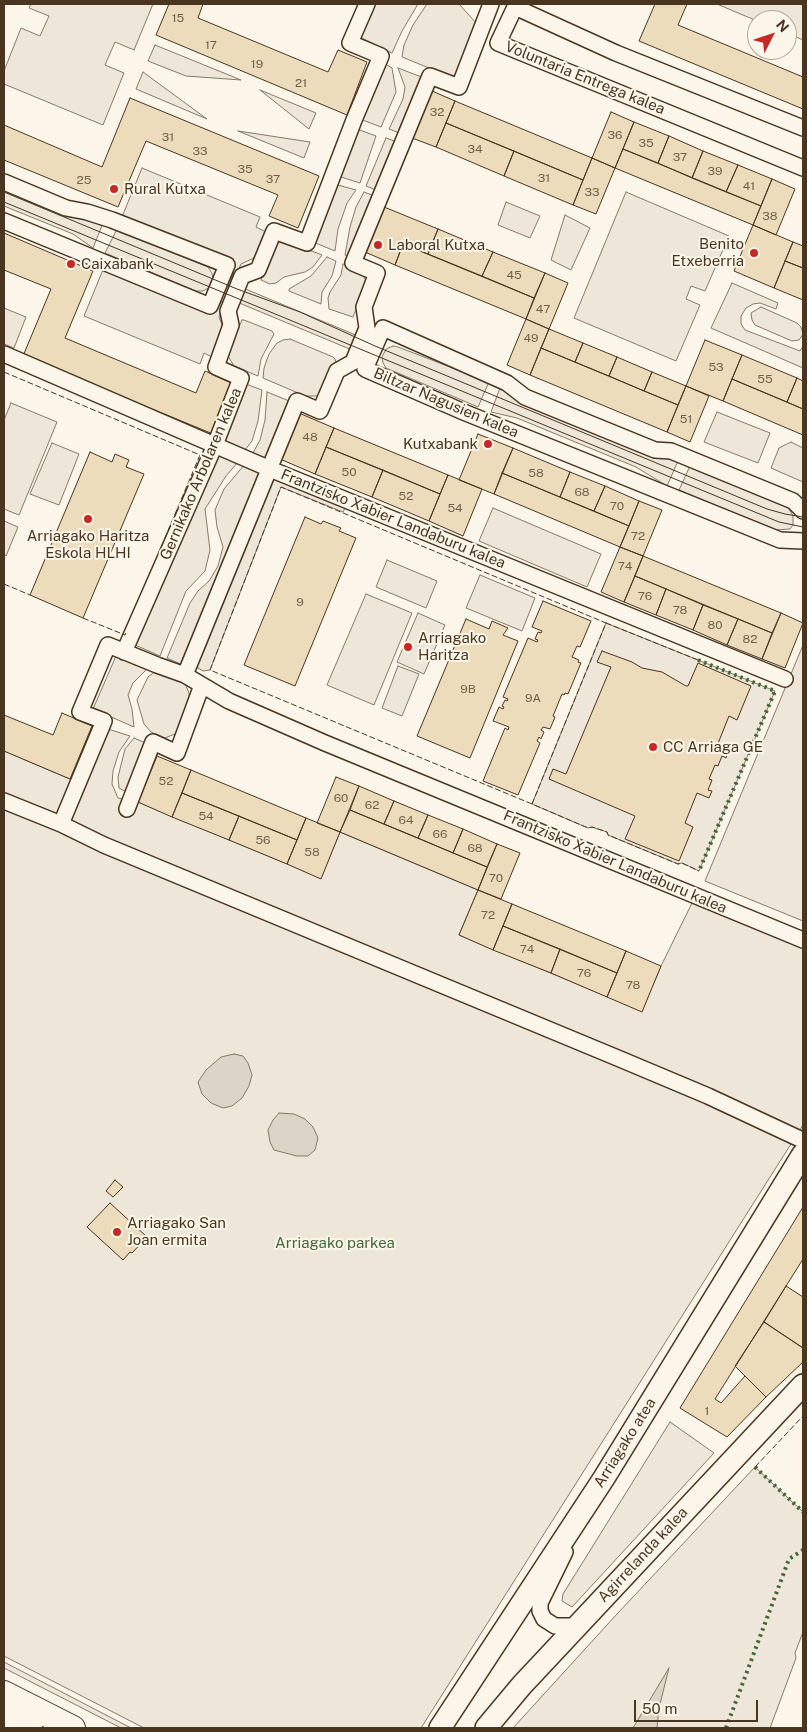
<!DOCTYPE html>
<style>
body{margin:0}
#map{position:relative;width:807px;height:1732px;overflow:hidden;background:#fbf6e9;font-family:"Public Sans",sans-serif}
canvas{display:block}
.frame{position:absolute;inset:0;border:5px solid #4a3520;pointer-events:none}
.north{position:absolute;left:747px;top:10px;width:50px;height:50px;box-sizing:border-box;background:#fbf6e9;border:1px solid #b4a999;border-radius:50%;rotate:49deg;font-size:14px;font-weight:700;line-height:20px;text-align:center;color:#4a3520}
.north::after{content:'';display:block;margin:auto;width:18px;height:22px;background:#c62828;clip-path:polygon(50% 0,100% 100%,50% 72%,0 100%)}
.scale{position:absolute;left:634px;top:1700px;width:124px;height:22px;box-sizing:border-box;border:2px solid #4a3520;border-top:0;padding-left:6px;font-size:15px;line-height:18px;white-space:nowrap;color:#4a3520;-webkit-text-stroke:4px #fbf6e9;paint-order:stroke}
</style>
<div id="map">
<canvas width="807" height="1732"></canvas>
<div class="frame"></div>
<div class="north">N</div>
<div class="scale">50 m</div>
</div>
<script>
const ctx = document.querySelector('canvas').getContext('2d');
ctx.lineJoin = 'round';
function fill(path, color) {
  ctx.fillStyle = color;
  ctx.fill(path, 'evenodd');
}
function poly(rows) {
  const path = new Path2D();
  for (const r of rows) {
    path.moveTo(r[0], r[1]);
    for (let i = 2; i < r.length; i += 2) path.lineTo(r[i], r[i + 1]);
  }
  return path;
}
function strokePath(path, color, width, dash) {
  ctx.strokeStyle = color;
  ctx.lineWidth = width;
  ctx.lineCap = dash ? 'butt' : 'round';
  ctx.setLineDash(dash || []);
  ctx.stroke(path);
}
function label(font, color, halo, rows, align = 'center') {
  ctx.font = font + ' "Public Sans",sans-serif';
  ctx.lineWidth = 4;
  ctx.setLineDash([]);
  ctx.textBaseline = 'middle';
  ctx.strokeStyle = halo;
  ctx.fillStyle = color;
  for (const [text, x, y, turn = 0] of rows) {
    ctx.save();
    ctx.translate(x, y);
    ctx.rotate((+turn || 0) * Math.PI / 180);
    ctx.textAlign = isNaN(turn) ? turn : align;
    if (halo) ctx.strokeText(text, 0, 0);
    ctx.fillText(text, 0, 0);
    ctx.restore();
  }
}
const green = poly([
 [31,4,153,4,134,50,115,42,105,65,124,73,103,125,4,84,4,71,21,28,40,36,49,16,29,8,31,4],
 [372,4,418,4,402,31,392,53,358,36,372,4],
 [427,4,459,4,477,24,456,79,402,57,404,45,413,25,427,4],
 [717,4,803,4,803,40,787,33,787,20,757,21,717,4],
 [155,45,241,80,186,76,148,61,155,45],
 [384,63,392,68,396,92,381,127,360,119,384,63],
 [398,68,424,78,402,134,389,129,403,99,405,87,398,68],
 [143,72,207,119,136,89,143,72],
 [260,90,316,113,309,129,260,90],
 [357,129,376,136,360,183,338,176,357,129],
 [238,131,310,142,304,158,238,131],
 [386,138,397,142,379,191,366,186,386,138],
 [334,184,356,190,347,203,338,229,335,251,313,242,334,184],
 [4,188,77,218,103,223,93,248,73,234,4,206,4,188],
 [364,192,377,197,352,258,345,255,350,227,356,207,364,192],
 [626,192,729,236,705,291,691,286,686,299,700,305,676,361,574,318,626,192],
 [506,202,540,216,530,238,498,225,506,202],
 [565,215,590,228,571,270,551,260,565,215],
 [117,229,208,267,212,273,213,278,210,287,203,291,196,291,105,253,117,229],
 [283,240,322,255,313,267,305,272,284,277,276,283,270,284,261,280,262,276,260,275,275,243,283,240],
 [327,257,336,261,332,276,322,292,321,304,289,291,289,289,311,276,327,257],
 [343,264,360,271,367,282,353,317,329,309,328,298,330,292,341,275,343,264],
 [732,283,778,303,776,309,760,303,753,304,746,308,741,316,741,324,745,330,800,351,803,346,803,368,711,328,732,283],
 [243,288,358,336,352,350,237,302,243,288],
 [761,307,797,323,801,327,803,334,799,340,792,341,755,325,752,320,751,313,761,307],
 [4,308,26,317,14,348,4,344,4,308],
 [242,320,244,320,272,331,274,334,261,359,258,376,234,366,228,356,230,347,242,320],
 [290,339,333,357,335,359,336,362,323,390,317,396,305,396,263,378,264,368,269,354,277,343,283,340,290,339],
 [393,346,398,347,489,382,478,407,386,368,383,363,382,357,386,349,393,346],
 [246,384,262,390,258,421,252,441,245,450,222,439,246,384],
 [500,388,678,461,667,486,636,467,517,418,491,412,500,388],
 [267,392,287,400,290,407,265,459,253,453,260,440,265,420,267,392],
 [11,403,57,422,19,515,4,509,4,420,11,403],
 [717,412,770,433,758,463,704,442,717,412],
 [791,442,803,448,803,482,771,468,779,448,791,442],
 [52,443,79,454,59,505,30,494,52,443],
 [214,452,238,462,226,476,205,509,210,550,205,571,186,591,160,656,135,645,214,452],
 [245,464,258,472,259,482,185,666,167,658,190,603,198,591,209,581,218,566,223,547,217,527,215,510,224,489,245,464],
 [690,466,788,507,793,516,793,525,790,529,776,530,679,490,690,466],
 [274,476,346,506,343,512,281,487,210,670,203,671,198,668,196,661,274,476],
 [493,508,601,554,587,587,479,541,493,508],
 [4,521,18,527,6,556,4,554,4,521],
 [387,560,437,581,426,608,376,587,387,560],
 [480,575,535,598,522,631,466,608,480,575],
 [366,594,412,613,374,705,327,685,366,594],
 [418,613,445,625,424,674,397,662,418,613],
 [606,623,775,691,699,871,682,863,678,864,608,835,607,832,592,827,588,828,532,804,606,623],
 [803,645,803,921,705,881,803,645],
 [116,656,149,667,133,683,128,695,132,709,134,727,93,709,116,656],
 [398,666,419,674,402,716,382,708,398,666],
 [158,669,184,681,189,693,190,714,180,732,165,738,151,732,144,724,137,700,148,677,158,669],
 [105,728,130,736,119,752,113,771,112,784,118,798,138,802,321,878,340,832,478,890,459,935,642,1011,661,966,692,903,803,948,803,1125,421,1728,144,1728,4,1656,4,751,70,779,81,782,105,728],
 [134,738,148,744,128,793,119,788,118,777,125,749,134,738],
 [670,1422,714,1453,572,1607,562,1601,563,1594,670,1422],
 [755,1467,803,1512,803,1632,795,1653,796,1658,770,1728,513,1728,617,1614,755,1467],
 [4,1662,131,1728,121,1728,4,1668,4,1662]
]);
fill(green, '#ede6d9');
strokePath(green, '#887966', 1);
const parking = poly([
 [142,168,260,217,256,227,266,232,256,257,241,264,235,278,117,229,142,168],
 [109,255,225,303,219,317,225,332,214,358,204,353,200,364,84,316,109,255]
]);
fill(parking, '#ede7d9');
strokePath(parking, '#887966', 1);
const water = poly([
 [234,1054,243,1056,248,1063,252,1075,249,1086,242,1098,232,1106,223,1108,211,1103,202,1094,198,1082,206,1070,221,1057,234,1054],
 [279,1113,294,1114,305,1119,313,1127,318,1138,315,1150,308,1156,297,1156,274,1150,270,1142,268,1130,273,1120,279,1113],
 [669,1668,659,1708,657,1728,633,1728,669,1668]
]);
fill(water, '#dcd4c6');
strokePath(water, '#887966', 1);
const building = poly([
 [169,4,203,4,198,18,328,72,338,50,367,62,347,115,156,35,169,4],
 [655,4,687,4,678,25,803,77,803,109,639,41,655,4],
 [432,91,455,101,436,147,412,138,432,91],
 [130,98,319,176,298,228,269,216,278,195,146,141,118,207,4,160,4,125,102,167,130,98],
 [455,101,592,158,583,180,446,123,455,101],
 [611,112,634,122,615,168,592,158,611,112],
 [634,122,669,136,658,163,623,149,634,122],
 [446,123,514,151,504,176,436,147,446,123],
 [669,136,703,151,692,178,658,163,669,136],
 [623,149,761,206,753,225,615,168,623,149],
 [514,151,583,180,573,205,504,176,514,151],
 [703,151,738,165,726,192,692,178,703,151],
 [592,158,615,168,596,214,573,205,592,158],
 [738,165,772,179,761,206,726,192,738,165],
 [772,179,795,189,776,235,753,225,772,179],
 [384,207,438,229,428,254,403,244,395,265,365,252,384,207],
 [753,225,793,242,774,288,734,271,753,225],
 [438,229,493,252,482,276,428,254,438,229],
 [4,233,93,271,65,338,196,393,205,371,234,384,213,434,23,356,51,289,4,270,4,233],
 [793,242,803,246,803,268,785,261,793,242],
 [403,244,534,298,526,319,395,265,403,244],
 [493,252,545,273,534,298,482,276,493,252],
 [785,261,803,268,803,300,774,288,785,261],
 [545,273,568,283,549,329,526,319,545,273],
 [526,319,549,329,530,375,507,365,526,319],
 [549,329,583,343,575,362,541,348,549,329],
 [705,340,742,355,723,401,686,386,705,340],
 [583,343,617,357,609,376,575,362,583,343],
 [541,348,678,405,667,432,530,375,541,348],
 [742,355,797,378,787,402,732,379,742,355],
 [617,357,652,372,644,391,609,376,617,357],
 [652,372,686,386,678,405,644,391,652,372],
 [797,378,803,381,803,409,787,402,797,378],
 [732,379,803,409,803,435,723,401,732,379],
 [686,386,709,396,690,442,667,432,686,386],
 [299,413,334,428,315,474,280,459,299,413],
 [334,428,448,475,440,494,326,447,334,428],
 [478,434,513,448,494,494,459,480,478,434],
 [326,447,383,470,372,497,315,474,326,447],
 [513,448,570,472,560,497,502,473,513,448],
 [90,452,112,462,115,454,129,460,126,467,144,474,83,618,30,595,90,452],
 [383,470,440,494,429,521,372,497,383,470],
 [570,472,605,486,594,511,560,497,570,472],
 [502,473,629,526,620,547,494,494,502,473],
 [448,475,482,489,463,536,429,521,448,475],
 [605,486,639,501,629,526,594,511,605,486],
 [639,501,662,510,643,556,620,547,639,501],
 [305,517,321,524,323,521,341,528,339,531,356,538,295,686,244,665,305,517],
 [620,547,643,556,624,602,601,592,620,547],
 [643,556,781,613,772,633,635,576,643,556],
 [635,576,666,589,656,615,624,602,635,576],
 [666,589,703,605,693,630,656,615,666,589],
 [543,601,591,621,580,647,577,646,572,657,579,660,578,662,581,663,568,694,565,693,564,695,562,694,553,716,555,717,550,729,543,727,541,730,544,732,541,739,539,737,537,741,540,743,518,795,483,781,505,728,508,730,509,727,493,721,499,707,503,709,504,707,502,706,505,700,507,701,508,699,503,697,528,638,537,642,538,640,535,639,538,632,541,633,542,631,532,627,543,601],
 [703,605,738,619,727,645,693,630,703,605],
 [781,613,803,623,785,668,762,659,781,613],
 [466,619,489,629,492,621,508,628,503,635,518,641,470,758,417,736,466,619],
 [738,619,772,633,762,659,727,645,738,619],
 [602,651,632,662,642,668,662,672,686,686,688,686,698,663,751,686,737,720,729,716,717,746,728,751,726,758,722,756,718,766,715,765,709,779,712,780,708,790,712,791,709,798,697,793,685,823,693,827,679,861,625,839,635,816,549,779,553,769,566,774,611,667,597,662,602,651],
 [62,713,92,726,70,779,4,751,4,715,53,735,62,713],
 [157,756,191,770,172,817,138,802,157,756],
 [191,770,306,818,297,840,182,793,191,770],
 [336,777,359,786,340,832,317,823,336,777],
 [359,786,394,801,384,824,350,810,359,786],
 [182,793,239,816,229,840,172,817,182,793],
 [394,801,428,815,418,838,384,824,394,801],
 [350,810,487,867,478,890,340,832,350,810],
 [428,815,463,829,453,853,418,838,428,815],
 [239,816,297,840,287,864,229,840,239,816],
 [306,818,340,832,321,879,287,864,306,818],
 [463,829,497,844,487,867,453,853,463,829],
 [497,844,520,853,501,899,478,890,497,844],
 [478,890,512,904,493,950,459,935,478,890],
 [512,904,626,951,617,973,503,926,512,904],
 [503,926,560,949,551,973,493,950,503,926],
 [560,949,617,973,607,997,551,973,560,949],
 [626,951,661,966,642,1012,607,997,626,951],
 [115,1180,123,1187,113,1197,106,1191,115,1180],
 [110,1203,147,1237,132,1253,130,1252,123,1260,87,1227,110,1203],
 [803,1207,803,1259,715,1399,721,1403,745,1376,766,1397,727,1437,680,1408,803,1207],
 [786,1286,803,1297,803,1348,764,1322,786,1286],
 [764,1322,803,1348,803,1362,766,1397,735,1366,764,1322]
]);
fill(building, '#ecdcbc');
strokePath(building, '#4a3520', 1);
const street = poly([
 [803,128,616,53,515,7,498,43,803,168],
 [4,182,66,208,87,212,112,220,227,265,210,306,4,221],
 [4,354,270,469,785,679],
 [803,511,793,501,671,451,655,450,525,397,507,383,383,328,365,369,466,413,780,540,803,541],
 [124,652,215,445,241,378,216,367,231,325,228,311,242,276,258,270,274,231,307,243,354,120,381,56,350,43,367,4],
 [185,675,297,401,320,411,337,371,353,362,367,328,364,307,377,273,353,263,430,76,459,87,491,4],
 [4,801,61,824,104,845,620,1059,708,1096,800,1139],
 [127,809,153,742,177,753,202,685],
 [61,824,104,721,80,712,108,645,157,665,185,675,229,701,325,743,803,940],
 [565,1552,540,1603,540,1611,544,1619,555,1626,577,1626]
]);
const secondary = poly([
 [440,1728,604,1478,803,1154],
 [486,1728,522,1685,803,1385]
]);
const primary = poly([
 [4,1693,73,1728],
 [4,1714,30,1728]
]);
strokePath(street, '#4a3520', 18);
strokePath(secondary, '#4a3520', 24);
strokePath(primary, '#4a3520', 26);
strokePath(street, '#fbf6e9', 15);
strokePath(secondary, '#fbf6e9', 21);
strokePath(primary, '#fbf6e9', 24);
strokePath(poly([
 [4,192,237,289,300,312,375,346,767,509,785,514,803,517],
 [4,202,779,522,803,527]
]), '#4a3520', 1);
strokePath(poly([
 [698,660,775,691,699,871],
 [755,1467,803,1512],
 [726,1728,789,1559,803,1550]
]), '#436837', 4, [2.5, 4]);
strokePath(poly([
 [4,372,200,455,159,552],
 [4,584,30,595],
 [83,618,125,635,126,633],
 [698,660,606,623,532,804,588,828,592,827,607,832,608,835,678,864,682,863,699,871],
 [532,804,210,670,281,487,606,623],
 [755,1467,803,1416]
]), '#4a3520', 1, [6, 2.5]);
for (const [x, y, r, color] of [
 [114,189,5,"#c62828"],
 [378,245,5,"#c62828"],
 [754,253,5,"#c62828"],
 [71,264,5,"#c62828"],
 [488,444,5,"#c62828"],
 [88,519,5,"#c62828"],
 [408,647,5,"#c62828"],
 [653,747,5,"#c62828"],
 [117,1232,5,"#c62828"]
]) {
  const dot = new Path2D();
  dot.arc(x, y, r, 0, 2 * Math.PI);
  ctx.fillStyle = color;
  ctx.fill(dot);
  strokePath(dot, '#fbf6e9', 2);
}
label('12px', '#725f47', null, [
 ["15",178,18],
 ["17",211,45],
 ["19",257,64],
 ["21",301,83],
 ["32",437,112],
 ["36",615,135],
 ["31",168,137],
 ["35",646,143],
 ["34",475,149],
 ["33",200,151],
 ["37",680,157],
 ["35",245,169],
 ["39",715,171],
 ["31",544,178],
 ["37",273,179],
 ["25",84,180],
 ["41",749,186],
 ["33",592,192],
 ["38",770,216],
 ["45",514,275],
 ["47",543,309],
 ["49",531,338],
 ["53",716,367],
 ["55",765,379],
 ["51",686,419],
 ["48",310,437],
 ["50",349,472],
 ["58",536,473],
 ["68",582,492],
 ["52",406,496],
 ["70",617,506],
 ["54",455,508],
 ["72",638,536],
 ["74",625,566],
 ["76",645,596],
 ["9",300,602],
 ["78",680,610],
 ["80",715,625],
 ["82",750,639],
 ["9B",468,689],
 ["9A",533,698],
 ["52",166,781],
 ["60",341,798],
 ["62",372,805],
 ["54",206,816],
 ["64",406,820],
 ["66",440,834],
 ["56",263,840],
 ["68",475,848],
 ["58",312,852],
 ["70",496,878],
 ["72",488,915],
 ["74",527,949],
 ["76",584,973],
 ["78",633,985],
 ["1",707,1411]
]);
label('15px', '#4a3520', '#fbf6e9', [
 ["Voluntaria Entrega kalea",585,78,22],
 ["Biltzar Nagusien kalea",446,403,23],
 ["Gernikako Arbolaren kalea",201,474,-67],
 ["Frantzisko Xabier Landaburu kalea",393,519,22],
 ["Frantzisko Xabier Landaburu kalea",615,862,23],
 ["Arriagako atea",625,1443,-58],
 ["Agirrelanda kalea",643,1555,-47]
]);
label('15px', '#4a3520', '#fbf6e9', [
 ["Rural Kutxa",124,189],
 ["Benito",744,244,"right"],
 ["Etxeberria",744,261,"right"],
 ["Laboral Kutxa",388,245],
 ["Caixabank",81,264],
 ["Kutxabank",478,444,"right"],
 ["Arriagako Haritza",88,536,"center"],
 ["Eskola HLHI",88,553,"center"],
 ["Arriagako",418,638],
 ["Haritza",418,655],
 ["CC Arriaga GE",663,747],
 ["Arriagako San",127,1223],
 ["Joan ermita",127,1240]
], 'left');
label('15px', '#436837', '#fbf6e9', [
 ["Arriagako parkea",335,1243]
]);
</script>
